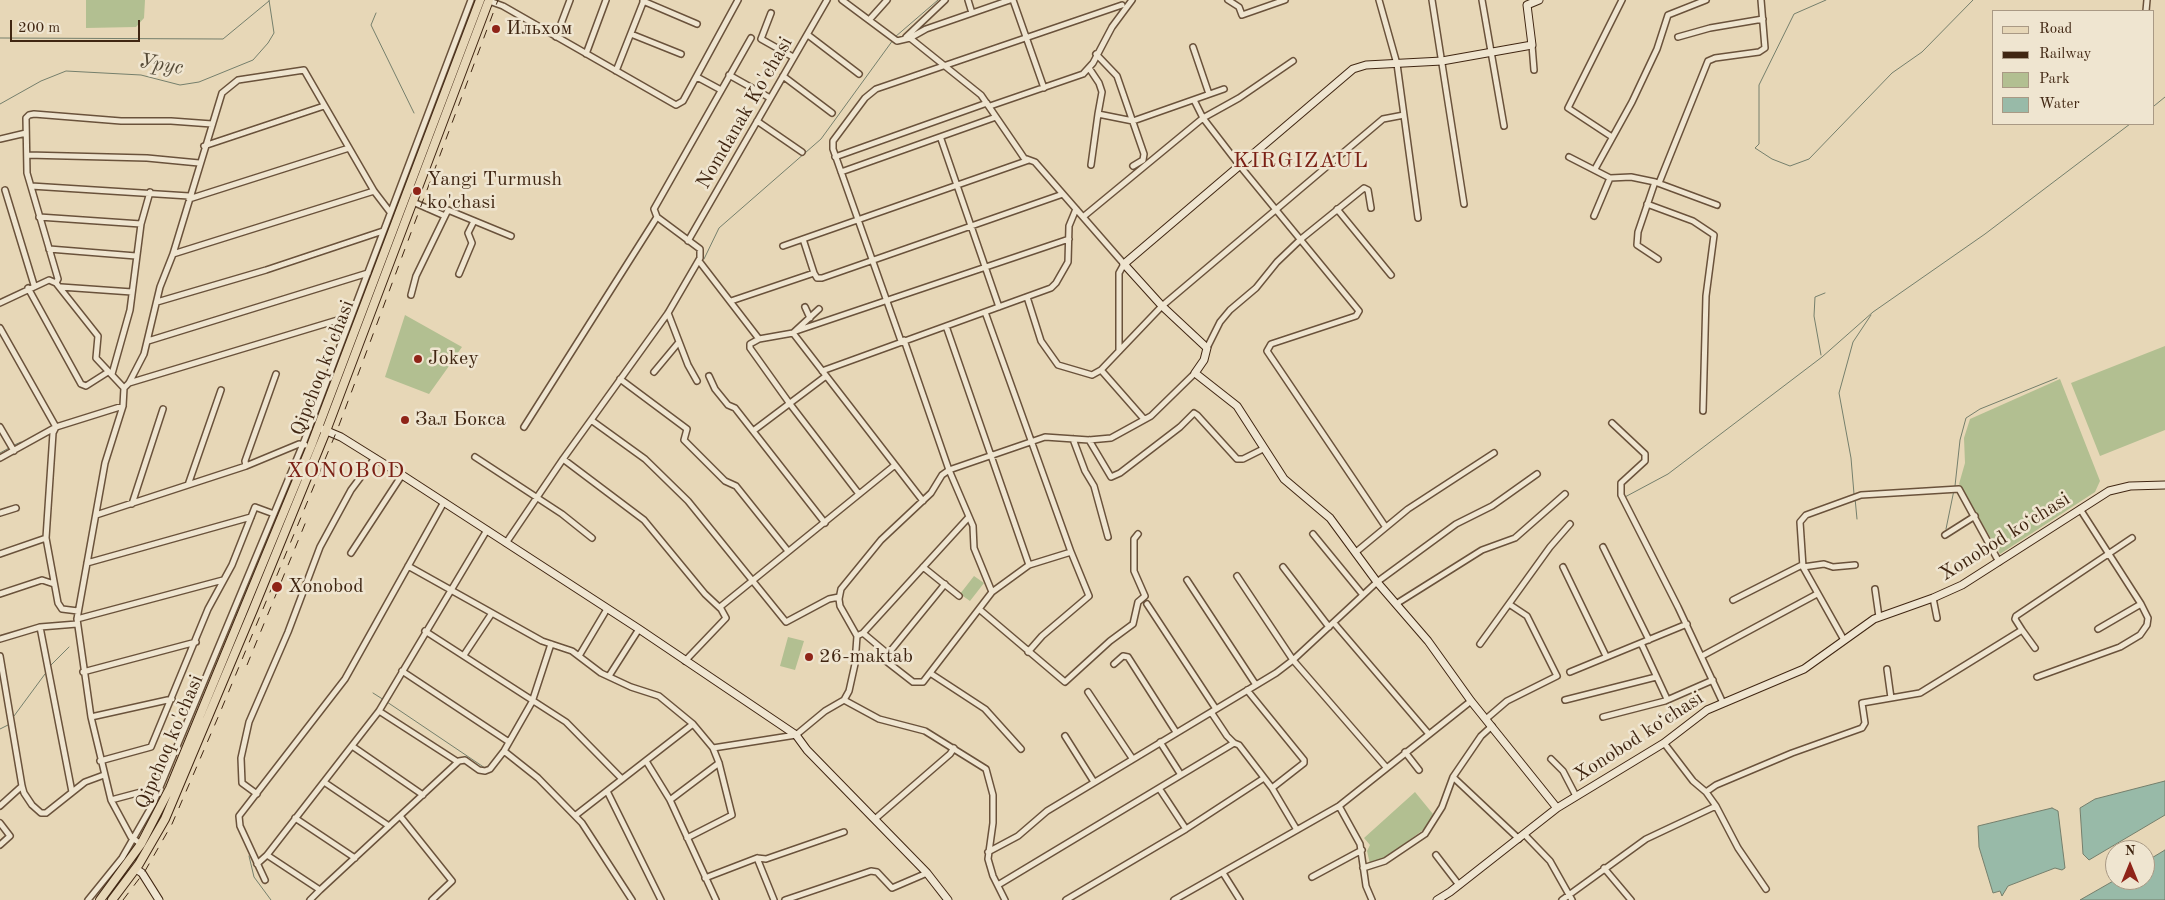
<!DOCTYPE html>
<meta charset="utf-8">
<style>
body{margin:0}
#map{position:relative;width:2165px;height:900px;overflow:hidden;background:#e7d7b7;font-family:"Old Standard TT",serif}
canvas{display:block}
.legend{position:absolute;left:1992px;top:10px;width:162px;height:115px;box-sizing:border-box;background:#efe5d0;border:1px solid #a99984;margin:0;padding:6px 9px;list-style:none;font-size:15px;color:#402612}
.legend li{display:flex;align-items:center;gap:10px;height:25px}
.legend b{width:25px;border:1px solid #a99984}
.north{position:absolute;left:2105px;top:840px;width:50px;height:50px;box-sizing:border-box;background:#efe5d0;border:1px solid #a99984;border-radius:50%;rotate:0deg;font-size:14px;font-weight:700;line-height:20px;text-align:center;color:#402612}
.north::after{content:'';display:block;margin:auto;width:18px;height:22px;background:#8f2418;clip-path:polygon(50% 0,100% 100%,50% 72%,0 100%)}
.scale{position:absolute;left:10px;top:20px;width:130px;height:22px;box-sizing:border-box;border:2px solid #402612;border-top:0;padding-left:6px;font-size:15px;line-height:18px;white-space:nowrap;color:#402612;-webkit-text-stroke:4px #efe5d0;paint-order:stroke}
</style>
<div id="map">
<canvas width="2165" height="900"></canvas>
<ul class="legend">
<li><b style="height:6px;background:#e7d7b7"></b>Road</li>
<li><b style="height:6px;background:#402612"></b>Railway</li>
<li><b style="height:14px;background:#b2bf91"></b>Park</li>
<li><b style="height:14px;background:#98baa8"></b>Water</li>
</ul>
<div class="north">N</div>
<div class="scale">200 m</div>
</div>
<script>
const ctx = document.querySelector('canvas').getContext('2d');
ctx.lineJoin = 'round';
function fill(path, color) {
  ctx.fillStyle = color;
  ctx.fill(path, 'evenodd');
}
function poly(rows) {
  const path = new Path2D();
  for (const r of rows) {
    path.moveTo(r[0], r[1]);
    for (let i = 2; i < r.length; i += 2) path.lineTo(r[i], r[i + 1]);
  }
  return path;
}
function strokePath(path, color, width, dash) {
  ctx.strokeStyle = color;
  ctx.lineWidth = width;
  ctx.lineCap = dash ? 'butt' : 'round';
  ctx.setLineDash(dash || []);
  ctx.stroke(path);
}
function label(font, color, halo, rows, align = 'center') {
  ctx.font = font + ' "Old Standard TT",serif';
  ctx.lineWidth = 5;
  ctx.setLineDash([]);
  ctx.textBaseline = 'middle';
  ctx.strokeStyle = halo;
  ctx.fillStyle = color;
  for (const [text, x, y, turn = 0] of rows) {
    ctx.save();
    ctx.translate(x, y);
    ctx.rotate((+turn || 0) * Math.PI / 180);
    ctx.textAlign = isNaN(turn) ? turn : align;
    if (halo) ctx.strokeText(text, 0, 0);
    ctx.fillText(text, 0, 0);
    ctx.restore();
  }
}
fill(poly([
 [86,0,145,0,144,18,136,27,86,28],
 [405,315,462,347,457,354,451,351,445,364,449,366,429,394,385,377],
 [2165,346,2165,430,2100,456,2071,383],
 [2060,379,2100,481,2095,492,2000,554,1959,484,1965,463,1964,438,1970,419],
 [974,576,984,583,970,601,960,594],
 [788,637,804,641,795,670,780,666],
 [1415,792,1433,814,1427,827,1381,861,1370,864,1367,851,1370,845,1364,838]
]), '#b2bf91');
const water = poly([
 [2165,781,2165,815,2089,860,2083,854,2080,808,2095,799,2165,781],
 [2052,808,2058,811,2065,868,2062,870,2055,868,2008,886,2002,896,2000,891,1993,893,1979,847,1978,826,2052,808],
 [2165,850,2165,900,2080,900,2115,880,2145,880,2145,862,2165,850]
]);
fill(water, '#98baa8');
strokePath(water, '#757f6c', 1);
strokePath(poly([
 [1826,0,1794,14,1759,85,1759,144,1755,148,1772,159,1790,166,1809,159,1892,73,1922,52,1973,0],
 [376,13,371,25,414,113],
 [895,37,938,0],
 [0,38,223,39,269,1],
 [0,104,41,81,66,71,141,75,180,85,199,82,253,60,268,43,274,33,269,0],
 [2154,106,2165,97],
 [704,259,719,228,821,139,893,40],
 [1821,355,1814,316,1815,297,1825,293],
 [12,446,21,442],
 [0,453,9,448],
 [1955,486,1960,440,1966,418,1980,409,2057,378],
 [1854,494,1851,458,1839,393,1853,342,1871,315],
 [1625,497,1668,474,1822,357,1873,312,1985,234,2130,124],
 [1855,498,1857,519],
 [1946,529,1954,490],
 [51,665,69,647],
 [373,693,384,700],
 [387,702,485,768],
 [14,716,45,674],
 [0,729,8,725],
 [249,856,254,877,271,900]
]), '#757f6c', 1);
const street = poly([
 [842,0,897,41,910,38,981,95,1020,152,1024,158,1035,162,1124,264,1119,273,1119,351],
 [968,0,972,13],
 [1013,0,1044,88],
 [1228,0,1239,7,1242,15,1285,0],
 [1379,0,1397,64,1418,218],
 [1432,0,1464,204],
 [1482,0,1504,126],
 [489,1,503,6,676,105,683,101,738,0],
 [643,1,697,24],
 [2146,11,2147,0],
 [771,13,761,39,793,57],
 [870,19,887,0],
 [631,34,681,54],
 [808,35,859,74],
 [556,37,570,0],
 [906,37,945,0],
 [1678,37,1710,28,1763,19],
 [910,38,926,29,1010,0],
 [1532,45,1534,70],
 [1193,47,1209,94],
 [586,54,606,0],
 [1096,54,1117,76,1144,154,1143,160,1133,166],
 [1089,68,1099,83,1102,92,1098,114],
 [616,71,644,0],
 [729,75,770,98],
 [783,76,832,113],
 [697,77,721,90],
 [1194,100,1203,118,1240,166,1359,311,1356,316,1271,344,1267,351,1385,526],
 [990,106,1083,74,1093,63,1112,27,1132,0],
 [757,121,802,152],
 [1612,137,1568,108,1622,0],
 [0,139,26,133],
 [941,139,999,307],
 [204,146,324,106],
 [27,155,147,158,199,163],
 [835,157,987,103],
 [1569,157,1610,178,1631,177,1655,182],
 [1091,165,1098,114,1133,121,1224,89],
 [1595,169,1632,102,1657,49,1668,15,1706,0],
 [841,172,996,117],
 [1659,183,1708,61,1715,58,1759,52,1765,48,1761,0],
 [31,186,189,196],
 [5,190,34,285],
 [189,199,349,148],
 [413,202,445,216],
 [1647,204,1693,221,1714,235,1706,296,1703,411],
 [1337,209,1391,275],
 [1594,216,1610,178],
 [39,217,141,224],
 [1083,217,1203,118,1239,98,1293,61],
 [688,241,827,0],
 [783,246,803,239],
 [49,249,136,256],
 [173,254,374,191],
 [1658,259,1637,245,1638,232,1655,182,1717,205],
 [699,261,759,339,793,333],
 [814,273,803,239,1029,160],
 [459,274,472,243,468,233,474,221],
 [61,287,132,292],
 [28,288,81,384,86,386,108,372],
 [411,295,416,276,448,210,511,236],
 [1027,297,1041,341,1058,365,1092,375,1101,370,1162,306,1383,119,1404,115],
 [731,301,814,273,817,278,822,278,1063,194],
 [157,302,266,270,383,231],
 [0,303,49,280,56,283],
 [805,307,810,318],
 [819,309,793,333,923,501],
 [985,312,1071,552],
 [668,313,688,365,697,381],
 [946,326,1029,565],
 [0,328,56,427,53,433,46,538,58,603,62,609,78,611],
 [796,331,1069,239],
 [759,339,750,344,750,348,790,404,859,494],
 [904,340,949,470,973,526,974,548,992,592],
 [148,341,368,273],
 [901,341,833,149,833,141,865,98,876,89,1122,5],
 [1207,348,1220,322,1230,310,1256,288,1277,262,1301,239,1364,188,1368,190,1371,208],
 [1101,370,1144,419],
 [822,371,1051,288,1056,283,1068,262,1069,226,1076,209],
 [654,372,679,342],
 [112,374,130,310,141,224,150,192],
 [709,376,715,389,728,405,735,408,825,523],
 [620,379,687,429,684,440,725,481,736,486,788,551],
 [129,383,351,316],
 [124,388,96,358,98,336,56,283,58,279,27,173,26,118,29,115,34,114,121,121,171,121,212,124],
 [591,420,645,459,688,501,786,622,829,599,839,597],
 [1612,423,1645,454,1645,461,1621,483,1621,495,1678,607,1723,703],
 [0,427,14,451],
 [524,427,657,217],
 [753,431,826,376],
 [1073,439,1085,471,1094,486,1108,537],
 [1089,440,1111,477,1120,473,1180,427,1194,413,1197,415,1237,459,1243,459,1263,449],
 [475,457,562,514,592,538],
 [0,458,56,427,123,406],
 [563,459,644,520,705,594,721,609],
 [246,466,245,461,276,374],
 [188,485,221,390],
 [132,504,163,409],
 [0,513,16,508],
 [96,515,246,466,299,444,305,445],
 [1313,534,1363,595],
 [1945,535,1975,516],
 [506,543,563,459,668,313,700,258,700,249,657,217,654,209,751,38],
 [1603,547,1649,640],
 [1356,552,1408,509,1494,453],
 [351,553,402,475],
 [0,554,46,538],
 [87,563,251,517],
 [408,566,542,641,572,651,601,673,631,687,659,696,693,724,713,748,796,735,825,711,844,700,849,691,855,664,857,636,840,606,839,599,841,589,881,540,931,493,942,475,949,470,1045,437,1089,440,1111,438,1151,416,1195,373],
 [923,567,959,596],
 [1283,567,1329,627],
 [1563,567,1606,656],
 [1803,567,1824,564,1833,567,1855,565],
 [1237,576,1293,660,1386,767],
 [1187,580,1256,685],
 [1875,589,1879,617],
 [0,594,42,580,54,584],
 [1933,598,1937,618],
 [1733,600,1802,565],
 [1147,604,1216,709],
 [1396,604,1482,550,1515,538,1565,494],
 [979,609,1065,682,1110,641,1133,624,1138,602,1145,596,1134,571,1134,539,1138,534],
 [77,619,223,580],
 [1334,623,1428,733],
 [40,627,72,792],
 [2098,629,2141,604],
 [2022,630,2035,648],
 [425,631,566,722,622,779],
 [863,633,888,654,945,584],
 [857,636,863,633,968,518],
 [0,639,40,627,77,624],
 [1844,640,1803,567,1800,522,1806,515,1861,495,1959,489,1999,562],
 [1641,643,1667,699],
 [1480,644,1550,547,1570,524],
 [886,654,886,661,913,682,923,682,992,592,1029,565,1071,552,1089,596,1042,636,1028,652],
 [464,655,492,613],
 [0,656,22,786,24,793,32,805,41,813,46,813,85,782,104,775],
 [579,656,607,609],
 [1702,656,1817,594],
 [685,661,726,618,720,607,895,465],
 [1114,664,1123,656,1128,657,1176,732],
 [1887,669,1891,698],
 [402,671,509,742],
 [83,672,196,642],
 [1570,672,1687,624],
 [930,673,985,709,1021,749],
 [609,676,639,629],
 [2037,677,2120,647,2140,635,2147,625,2148,618,2141,604,2080,509],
 [1247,690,1304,760,1304,763,1272,788],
 [1088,692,1132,758],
 [844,700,879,719,925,731,986,769,993,795,993,823,988,859,993,876,1005,900],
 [1565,700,1656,677],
 [379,711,458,762],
 [1211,712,1227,736,1234,743,1239,745,1272,788,1297,830],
 [91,717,172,699],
 [1603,717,1665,701,1713,680],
 [1486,719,1507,701,1557,676,1527,616,1509,604],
 [1065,736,1094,782],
 [1160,742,1181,775],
 [1664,743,1693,781,1706,792,1716,806,1738,848,1766,889],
 [352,746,423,795],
 [504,751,538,778,582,823,632,900],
 [1405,752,1419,770],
 [1551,759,1563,771,1576,796],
 [100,761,151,747,208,609,232,565,255,507,274,514],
 [646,761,670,800,716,900],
 [1453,777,1519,839],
 [324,782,389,826],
 [1159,788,1186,829],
 [607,791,661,900],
 [1706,792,1716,785,1792,753,1862,728,1865,723,1862,703,1920,693,2022,630,2015,619,2016,616,2132,538],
 [257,794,242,783,241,758,249,722,288,632,320,547,351,490,375,458],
 [111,800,141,792],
 [670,800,719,763],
 [0,806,22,786],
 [1339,806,1360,844,1366,886,1372,900],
 [576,815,693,724],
 [400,816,452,881,432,900],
 [295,818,355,858],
 [875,819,950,754,954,748],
 [0,823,10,836,0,845],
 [1525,835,1550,861,1572,900],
 [687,838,732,815,719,763,713,748],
 [141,844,131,837,111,800,91,717,77,619,105,463,123,406,124,388,129,383,144,354,160,287,173,254,222,93,238,80,304,70,374,191,390,212],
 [988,852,1018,836,1047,811,1276,673,1293,660,1377,582,1456,524,1492,506,1537,474],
 [267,855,320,890,459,761,465,760,479,770,485,771,490,769,504,751,532,702,551,644],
 [1436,855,1459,885],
 [757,858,774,900],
 [257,864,267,855,379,711,487,530],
 [1363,868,1385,861,1425,834,1442,807,1453,777,1481,736,1492,726],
 [1604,868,1631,900],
 [1223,873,1240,900],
 [1312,877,1362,850],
 [705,878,757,858,766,859,844,832],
 [265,880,240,826,239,816,345,679,444,502],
 [998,885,1234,743],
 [88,900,122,858,153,804,303,444,471,0],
 [310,900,320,890],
 [785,900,871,871,877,872,892,888,927,873],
 [1066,900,1186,829,1264,778],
 [1174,900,1339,806,1471,701],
 [1562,900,1646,839,1716,806]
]);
const secondary = poly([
 [1539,0,1527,5,1532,45,1442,61,1366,65,1353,69,1124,264,1162,306,1207,348,1204,360,1195,373,1237,406,1284,479,1330,518,1377,582,1428,641,1471,701,1557,808],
 [322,429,341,437,402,475,639,629,796,735,807,750,927,873,948,900],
 [136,869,142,873,159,900],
 [1437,900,1450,892,1557,808,1664,743,1707,710,1804,669,1874,619,1933,598,1962,585,2109,491,2130,486,2165,485]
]);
const primary = poly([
 [100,900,141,844,170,788,311,446,480,0],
 [112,900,139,864,165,819,253,610,326,431,489,0]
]);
strokePath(street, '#6a523b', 8);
strokePath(secondary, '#402612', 9);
strokePath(primary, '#402612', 10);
strokePath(street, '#efe5d0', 5);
strokePath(secondary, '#efe5d0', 7);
strokePath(primary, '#e7d7b7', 8);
strokePath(poly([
 [247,665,307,519],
 [123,900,145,871,172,824,219,715,338,428,498,0]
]), '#402612', 1, [9, 9]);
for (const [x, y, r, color] of [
 [496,29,5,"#8f2418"],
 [417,191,5,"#8f2418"],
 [418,359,5,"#8f2418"],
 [405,420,5,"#8f2418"],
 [277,587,6,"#8f2418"],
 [809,657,5,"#8f2418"]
]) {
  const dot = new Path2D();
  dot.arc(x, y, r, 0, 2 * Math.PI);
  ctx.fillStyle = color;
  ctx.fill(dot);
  strokePath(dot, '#efe5d0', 2);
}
label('20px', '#402612', '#efe5d0', [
 ["Ильхом",506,29],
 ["Yangi Turmush",427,180],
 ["ko'chasi",427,203],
 ["Jokey",428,359],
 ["Зал Бокса",415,420],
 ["Xonobod",288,587],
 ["26-maktab",819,657]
], 'left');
label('20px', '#402612', '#efe5d0', [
 ["Nomdanak Ko'chasi",745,113,-60],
 ["Qipchoq ko'chasi",323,368,-69],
 ["Xonobod koʻchasi",2005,537,-32],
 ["Xonobod koʻchasi",1639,737,-33],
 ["Qipchoq ko'chasi",170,742,-67]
]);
label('italic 21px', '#564b38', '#efe5d0', [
 ["Урус",161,65,9]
]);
ctx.letterSpacing = '1px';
label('22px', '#7a1f14', '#efe5d0', [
 ["KIRGIZAUL",1301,161],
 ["XONOBOD",346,471]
]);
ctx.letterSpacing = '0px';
</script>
